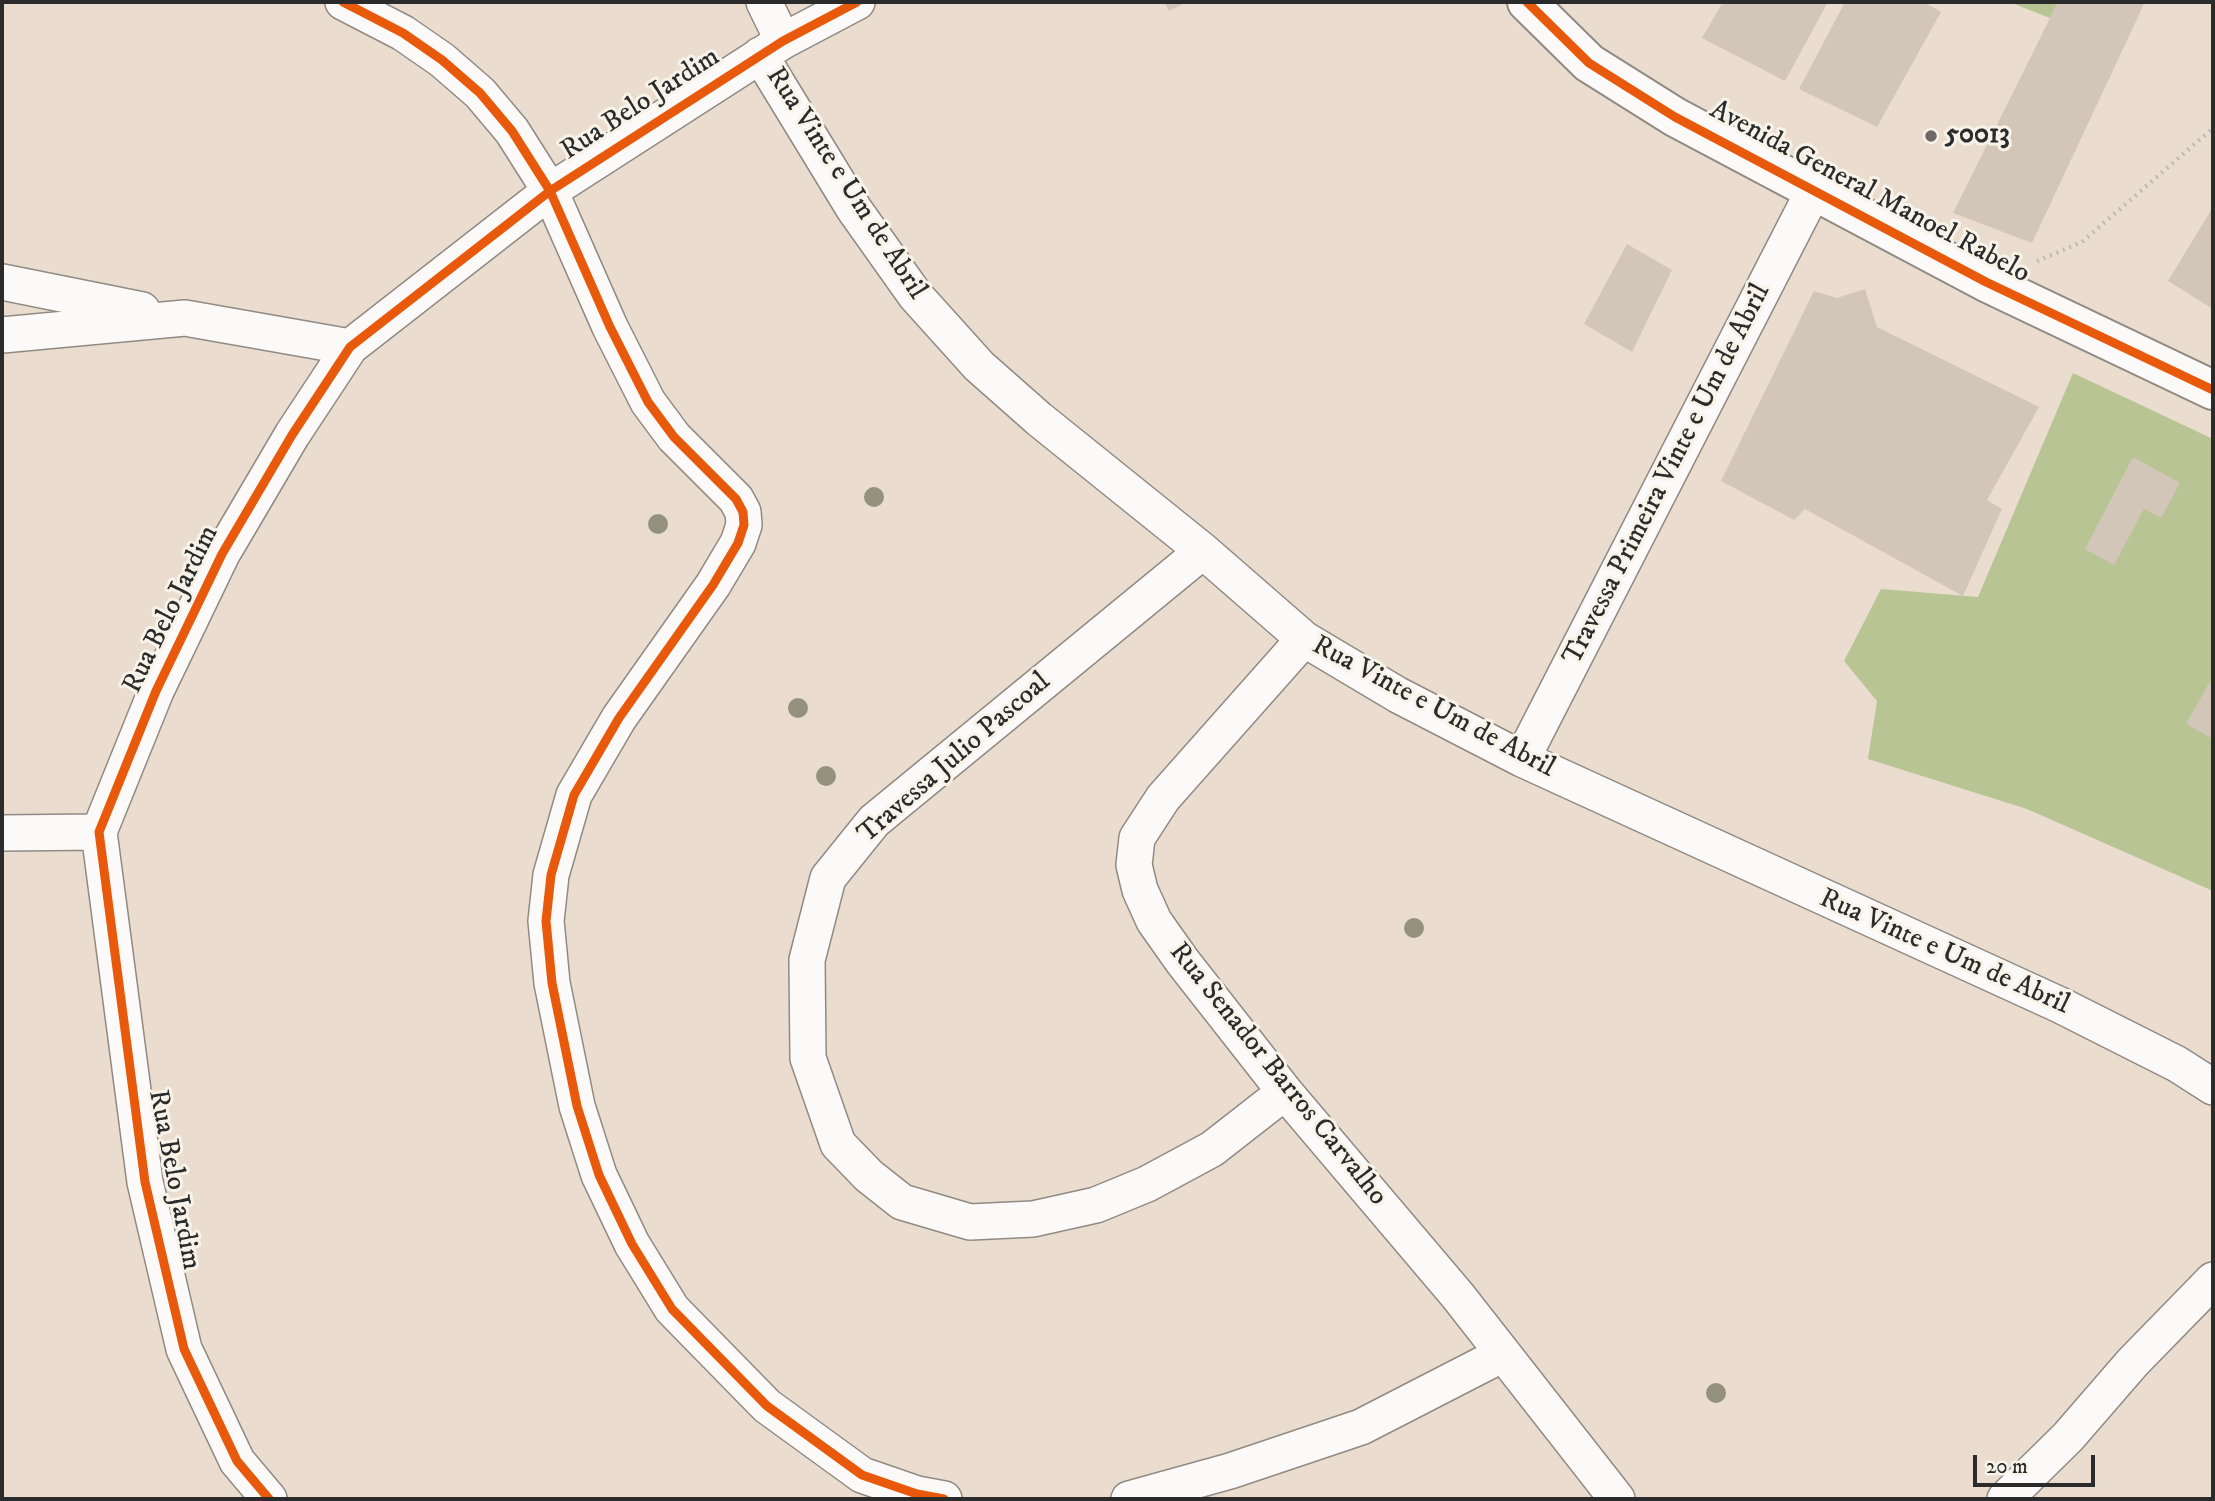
<!DOCTYPE html>
<style>
body{margin:0}
#map{position:relative;width:2215px;height:1501px;overflow:hidden;background:#eaddcf;font-family:"IM FELL DW Pica",serif}
canvas{display:block}
.frame{position:absolute;inset:0;border:4px solid #2b2b2b;pointer-events:none}
.scale{position:absolute;left:1973px;top:1455px;width:122px;height:32px;box-sizing:border-box;border:4px solid #2b2b2b;border-top:0;padding-left:9px;font-size:21px;line-height:24px;white-space:nowrap;color:#2b2b2b;-webkit-text-stroke:5px #f7f3e8;paint-order:stroke}
</style>
<div id="map">
<canvas width="2215" height="1501"></canvas>
<div class="frame"></div>
<div class="scale">20 m</div>
</div>
<script>
const ctx = document.querySelector('canvas').getContext('2d');
ctx.lineJoin = 'round';
function fill(path, color) {
  ctx.fillStyle = color;
  ctx.fill(path, 'evenodd');
}
function poly(rows) {
  const path = new Path2D();
  for (const r of rows) {
    path.moveTo(r[0], r[1]);
    for (let i = 2; i < r.length; i += 2) path.lineTo(r[i], r[i + 1]);
  }
  return path;
}
function strokePath(path, color, width, dash) {
  ctx.strokeStyle = color;
  ctx.lineWidth = width;
  ctx.lineCap = dash ? 'butt' : 'round';
  ctx.setLineDash(dash || []);
  ctx.stroke(path);
}
function label(font, color, halo, rows, align = 'center') {
  ctx.font = font + ' "IM FELL DW Pica",serif';
  ctx.lineWidth = 6;
  ctx.setLineDash([]);
  ctx.textBaseline = 'middle';
  ctx.strokeStyle = halo;
  ctx.fillStyle = color;
  for (const [text, x, y, turn = 0] of rows) {
    ctx.save();
    ctx.translate(x, y);
    ctx.rotate((+turn || 0) * Math.PI / 180);
    ctx.textAlign = isNaN(turn) ? turn : align;
    if (halo) ctx.strokeText(text, 0, 0);
    ctx.fillText(text, 0, 0);
    ctx.restore();
  }
}
fill(poly([
 [2009,2,2058,2,2050,18],
 [2073,373,2213,439,2213,891,2027,809,1868,759,1877,701,1844,661,1881,589,1978,597]
]), '#b9c494');
fill(poly([
 [1164,2,1187,2,1169,11],
 [1723,2,1828,2,1785,81,1702,38],
 [1845,2,1924,2,1941,12,1877,127,1799,89],
 [2058,2,2145,2,2032,243,1953,213],
 [2213,207,2213,309,2168,281],
 [1627,244,1672,270,1632,352,1584,324],
 [1865,289,1877,327,2039,407,1987,500,2002,509,1963,596,1805,509,1794,520,1721,481,1814,291,1837,298],
 [2133,457,2180,483,2161,518,2144,509,2114,565,2085,549],
 [2213,676,2213,739,2186,724]
]), '#d2c6b8');
const street = poly([
 [343,2,403,33,442,60,480,93,512,131,550,191,610,327,648,402,674,437,736,499,743,512,744,525,738,543,713,585,619,718,574,795,551,875,546,921,552,983,577,1106,599,1175,632,1244,672,1309,767,1406,862,1475,917,1494,944,1499],
 [764,2,783,41],
 [760,55,854,209,915,295,979,366,1039,419,1203,551,1304,639,1398,695,1522,759,2060,1005,2177,1064,2213,1087],
 [2,282,142,310],
 [2,335,185,318,350,347],
 [1203,551,874,821,828,878,807,960,808,1058,838,1144,869,1176,902,1202,970,1222,1033,1219,1096,1205,1147,1184,1212,1149,1285,1092],
 [1304,639,1163,798,1137,838,1134,865,1140,890,1154,921,1183,962,1285,1092,1458,1296,1617,1499],
 [1522,759,1814,190],
 [2,833,99,832],
 [269,1499,237,1461,184,1349,145,1182,99,832,156,691,222,554,292,435,350,347,550,191,783,41,857,2],
 [1129,1499,1230,1471,1361,1427,1503,1354],
 [2005,1499,2068,1437,2133,1362,2213,1280]
]);
const primary = poly([
 [1527,2,1589,63,1675,117,1986,282,2213,390]
]);
strokePath(street, '#908a83', 38);
strokePath(primary, '#908a83', 42);
strokePath(poly([
 [2037,261,2082,242,2213,128]
]), '#bdbbb8', 4.5, [2, 5]);
strokePath(street, '#fcfaf8', 35);
strokePath(primary, '#fcfaf8', 38);
strokePath(poly([
 [343,2,403,33,442,60,480,93,512,131,550,191,610,327,648,402,674,437,736,499,743,512,744,525,738,543,713,585,619,718,574,795,551,875,546,921,552,983,577,1106,599,1175,632,1244,672,1309,767,1406,862,1475,917,1494,944,1499],
 [1527,2,1589,63,1675,117,1986,282,2213,390],
 [269,1499,237,1461,184,1349,145,1182,99,832,156,691,222,554,292,435,350,347,550,191,783,41,857,2]
]), '#e8590c', 9);
ctx.fillStyle = '#94927e';
for (const [x, y] of [
 [874,497],
 [658,524],
 [798,708],
 [826,776],
 [1414,928],
 [1716,1393]
]) {
  ctx.beginPath();
  ctx.arc(x, y, 10, 0, 2 * Math.PI);
  ctx.fill();
}
for (const [x, y, r, color] of [
 [1931,136,7,"#6e6964"]
]) {
  const dot = new Path2D();
  dot.arc(x, y, r, 0, 2 * Math.PI);
  ctx.fillStyle = color;
  ctx.fill(dot);
  strokePath(dot, '#f7f3e8', 2.5);
}
label('28px', '#2b2b2b', '#f7f3e8', [
 ["Rua Belo Jardim",641,105,-33],
 ["Rua Vinte e Um de Abril",845,184,57],
 ["Avenida General Manoel Rabelo",1869,193,28],
 ["Travessa Primeira Vinte e Um de Abril",1668,475,-63],
 ["Rua Belo Jardim",172,610,-64],
 ["Rua Vinte e Um de Abril",1433,708,28],
 ["Travessa Julio Pascoal",955,759,-41],
 ["Rua Vinte e Um de Abril",1944,953,24],
 ["Rua Senador Barros Carvalho",1277,1075,51],
 ["Rua Belo Jardim",173,1180,79]
]);
label('bold 28px', '#2b2b2b', '#f7f3e8', [
 ["50013",1945,136]
], 'left');
</script>
